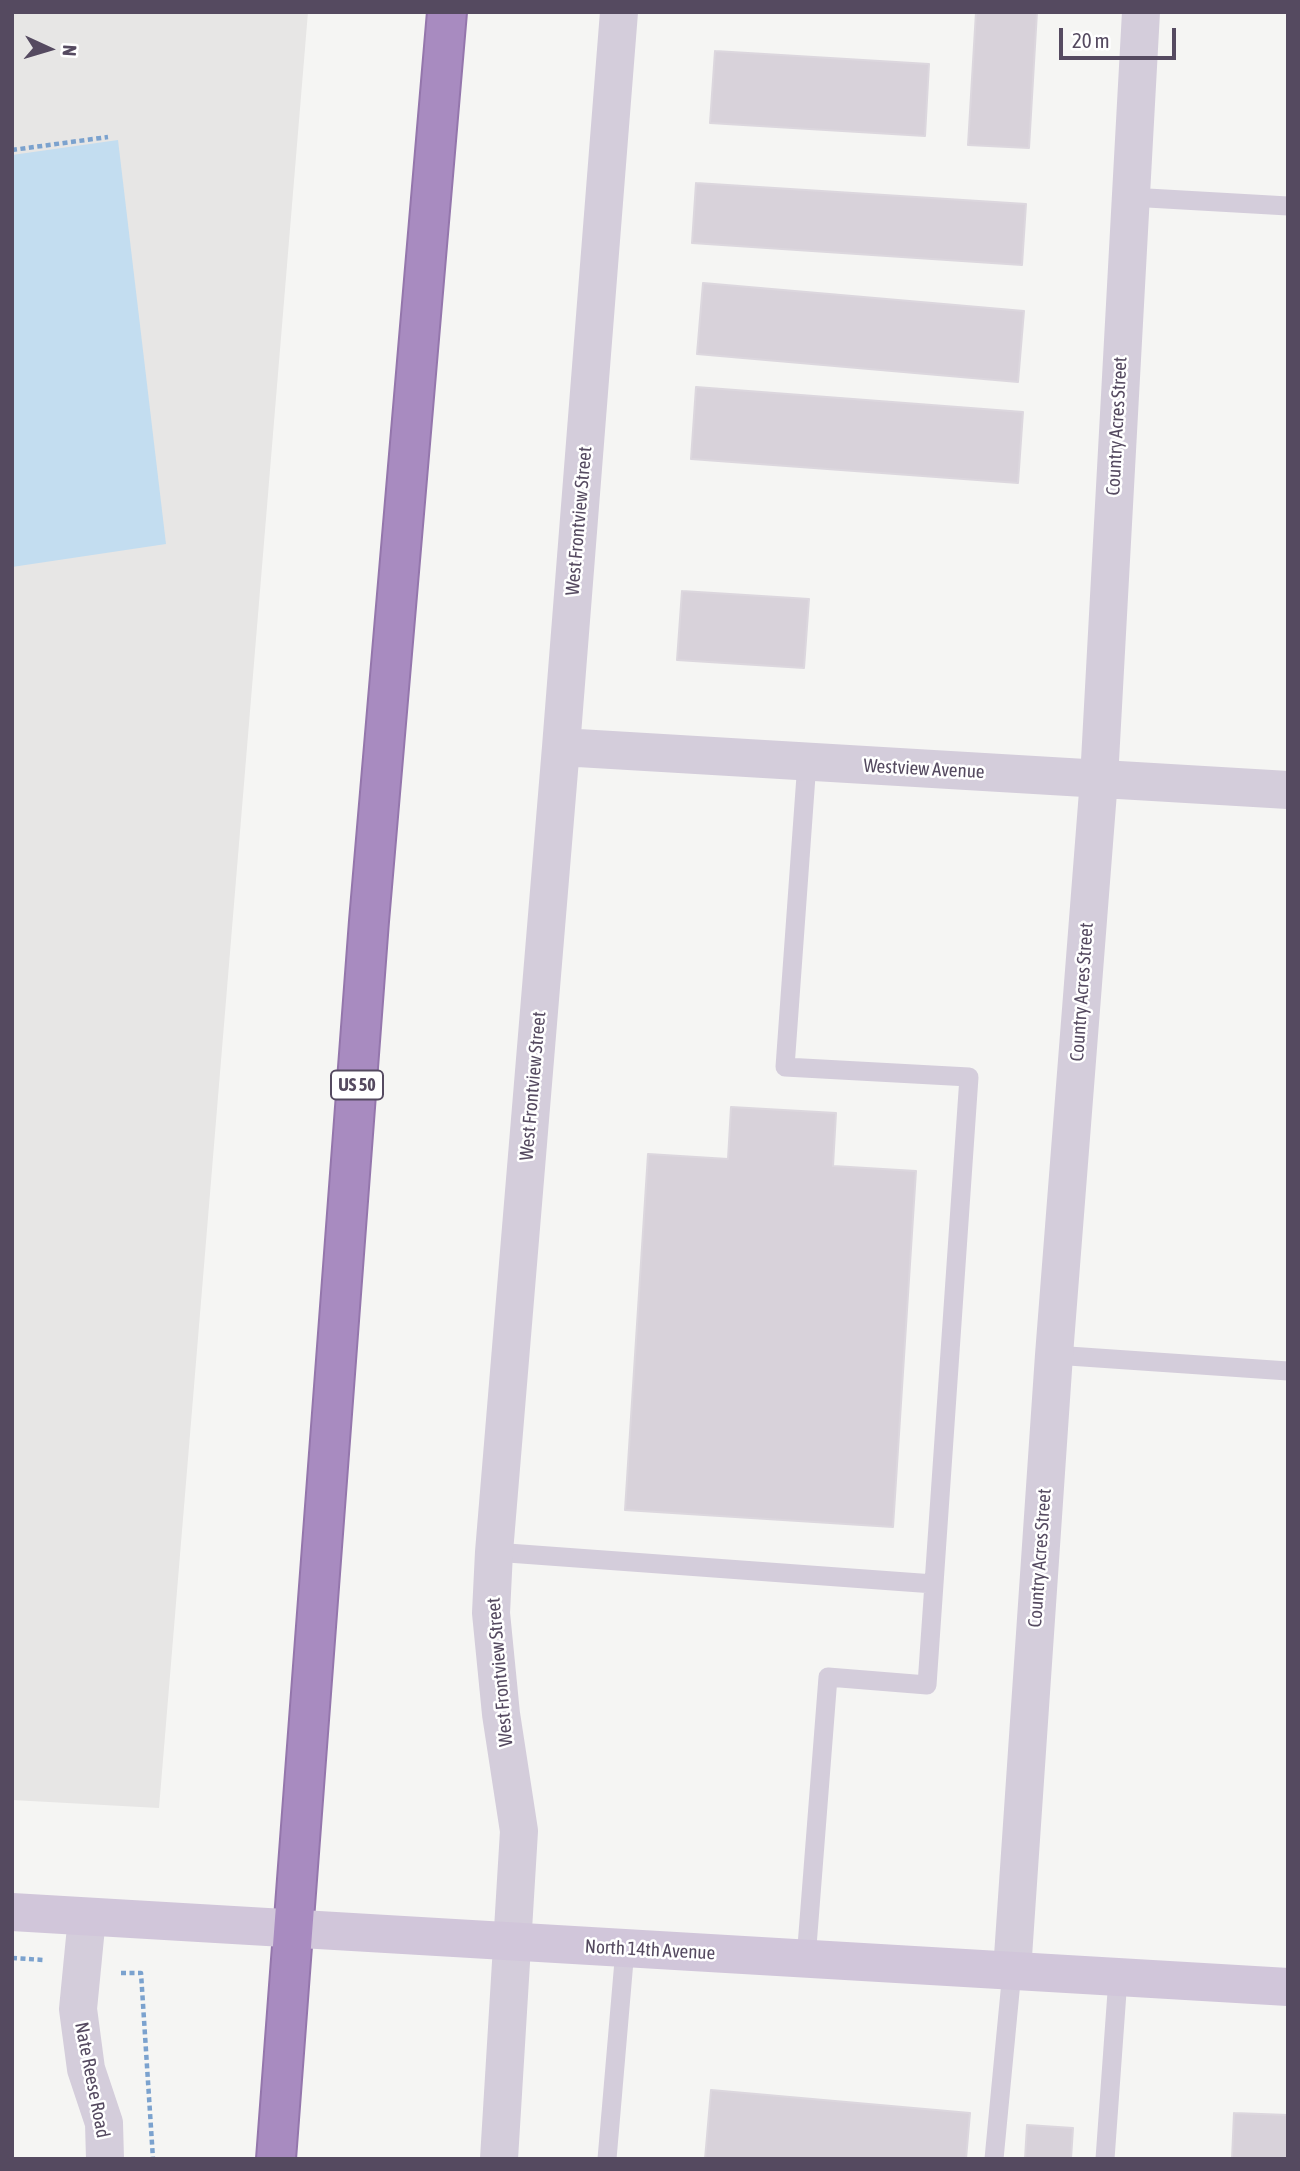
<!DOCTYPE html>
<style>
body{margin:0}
#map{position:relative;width:1300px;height:2171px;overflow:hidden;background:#f5f5f3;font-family:"Asap Condensed",sans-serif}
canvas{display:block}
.frame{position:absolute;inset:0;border:14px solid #554a60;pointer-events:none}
.north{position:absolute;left:14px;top:14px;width:70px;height:70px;-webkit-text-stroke:5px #fff;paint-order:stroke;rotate:94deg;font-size:19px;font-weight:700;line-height:28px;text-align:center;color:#554a60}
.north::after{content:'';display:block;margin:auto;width:24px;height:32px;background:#554a60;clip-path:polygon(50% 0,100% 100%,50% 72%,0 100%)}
.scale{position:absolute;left:1059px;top:28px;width:117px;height:32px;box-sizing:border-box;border:4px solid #554a60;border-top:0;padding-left:9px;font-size:21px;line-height:24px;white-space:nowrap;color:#554a60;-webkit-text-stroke:5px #fff;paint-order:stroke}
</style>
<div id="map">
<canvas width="1300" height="2171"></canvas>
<div class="frame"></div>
<div class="north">N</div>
<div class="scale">20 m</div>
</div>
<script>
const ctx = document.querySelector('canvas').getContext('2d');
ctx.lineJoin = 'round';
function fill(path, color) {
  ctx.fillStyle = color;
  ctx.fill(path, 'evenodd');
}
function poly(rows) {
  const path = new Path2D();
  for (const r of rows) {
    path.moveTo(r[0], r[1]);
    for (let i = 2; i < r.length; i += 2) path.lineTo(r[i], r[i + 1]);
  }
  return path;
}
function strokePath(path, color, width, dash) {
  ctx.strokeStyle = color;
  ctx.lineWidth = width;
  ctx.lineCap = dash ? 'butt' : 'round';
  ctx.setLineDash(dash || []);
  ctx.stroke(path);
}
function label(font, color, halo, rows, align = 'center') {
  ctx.font = font + ' "Asap Condensed",sans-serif';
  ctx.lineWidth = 5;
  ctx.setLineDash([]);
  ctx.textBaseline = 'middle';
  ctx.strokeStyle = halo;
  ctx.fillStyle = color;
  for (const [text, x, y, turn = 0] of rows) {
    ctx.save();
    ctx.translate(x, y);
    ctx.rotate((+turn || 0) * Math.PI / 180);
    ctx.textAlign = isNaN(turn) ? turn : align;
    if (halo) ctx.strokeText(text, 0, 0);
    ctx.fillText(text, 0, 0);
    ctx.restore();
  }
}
fill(poly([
 [12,12,308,12,159,1808,12,1800]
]), '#e7e6e5');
fill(poly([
 [118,140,166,544,12,567,12,155]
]), '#c3ddf0');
const building = poly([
 [976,12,1037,12,1029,148,968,145,976,12],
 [715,51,929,64,925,136,710,123,715,51],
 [696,183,1026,204,1022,265,692,243,696,183],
 [703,283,1024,311,1018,382,697,354,703,283],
 [696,387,1023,412,1018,483,691,459,696,387],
 [682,591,809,599,804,668,677,660,682,591],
 [731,1107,836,1113,833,1166,916,1171,893,1527,625,1510,648,1154,728,1159,731,1107],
 [711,2090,970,2113,966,2159,705,2159,711,2090],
 [1234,2113,1288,2115,1288,2159,1232,2159,1234,2113],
 [1027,2125,1073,2128,1071,2159,1025,2159,1027,2125]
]);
fill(building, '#d8d2da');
strokePath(building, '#dcd7de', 2);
const highway = poly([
 [276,2159,369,921,447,12]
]);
strokePath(highway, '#9476ac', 42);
strokePath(poly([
 [12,150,108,137],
 [12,1958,44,1960],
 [121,1973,141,1973,153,2159]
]), '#7ba2ce', 4.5, [5, 3.5]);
strokePath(poly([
 [1130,197,1288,206],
 [1054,1355,1288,1371],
 [494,1552,934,1584],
 [806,1959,828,1677,927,1685,969,1077,785,1067,807,762],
 [607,2159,625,1949],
 [994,2159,1012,1971],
 [1105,2159,1118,1978]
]), '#d4cddb', 19);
strokePath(poly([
 [561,747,1288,790],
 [87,1917,78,2009,86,2069,104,2123,105,2159],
 [1012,1971,1054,1355,1099,779,1141,12],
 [499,2159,519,1831,501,1714,491,1613,494,1552,561,747,619,12]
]), '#d4cddb', 38);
strokePath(poly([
 [12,1912,1288,1987]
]), '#d1c6da', 38);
strokePath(highway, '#a88bc0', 38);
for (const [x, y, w] of [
 [357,1085,52]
]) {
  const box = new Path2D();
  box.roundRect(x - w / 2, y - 14.5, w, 29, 5);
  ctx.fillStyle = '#fff';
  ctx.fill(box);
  strokePath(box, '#554a60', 2);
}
label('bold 18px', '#554a60', null, [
 ["US 50",357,1085]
]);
label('19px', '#554a60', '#fff', [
 ["Country Acres Street",1117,426,-87],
 ["West Frontview Street",579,521,-85],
 ["Westview Avenue",924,769,3],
 ["Country Acres Street",1082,992,-86],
 ["West Frontview Street",533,1086,-85],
 ["Country Acres Street",1040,1558,-86],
 ["West Frontview Street",500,1672,-95],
 ["North 14th Avenue",650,1950,3],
 ["Nate Reese Road",92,2080,79]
]);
</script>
